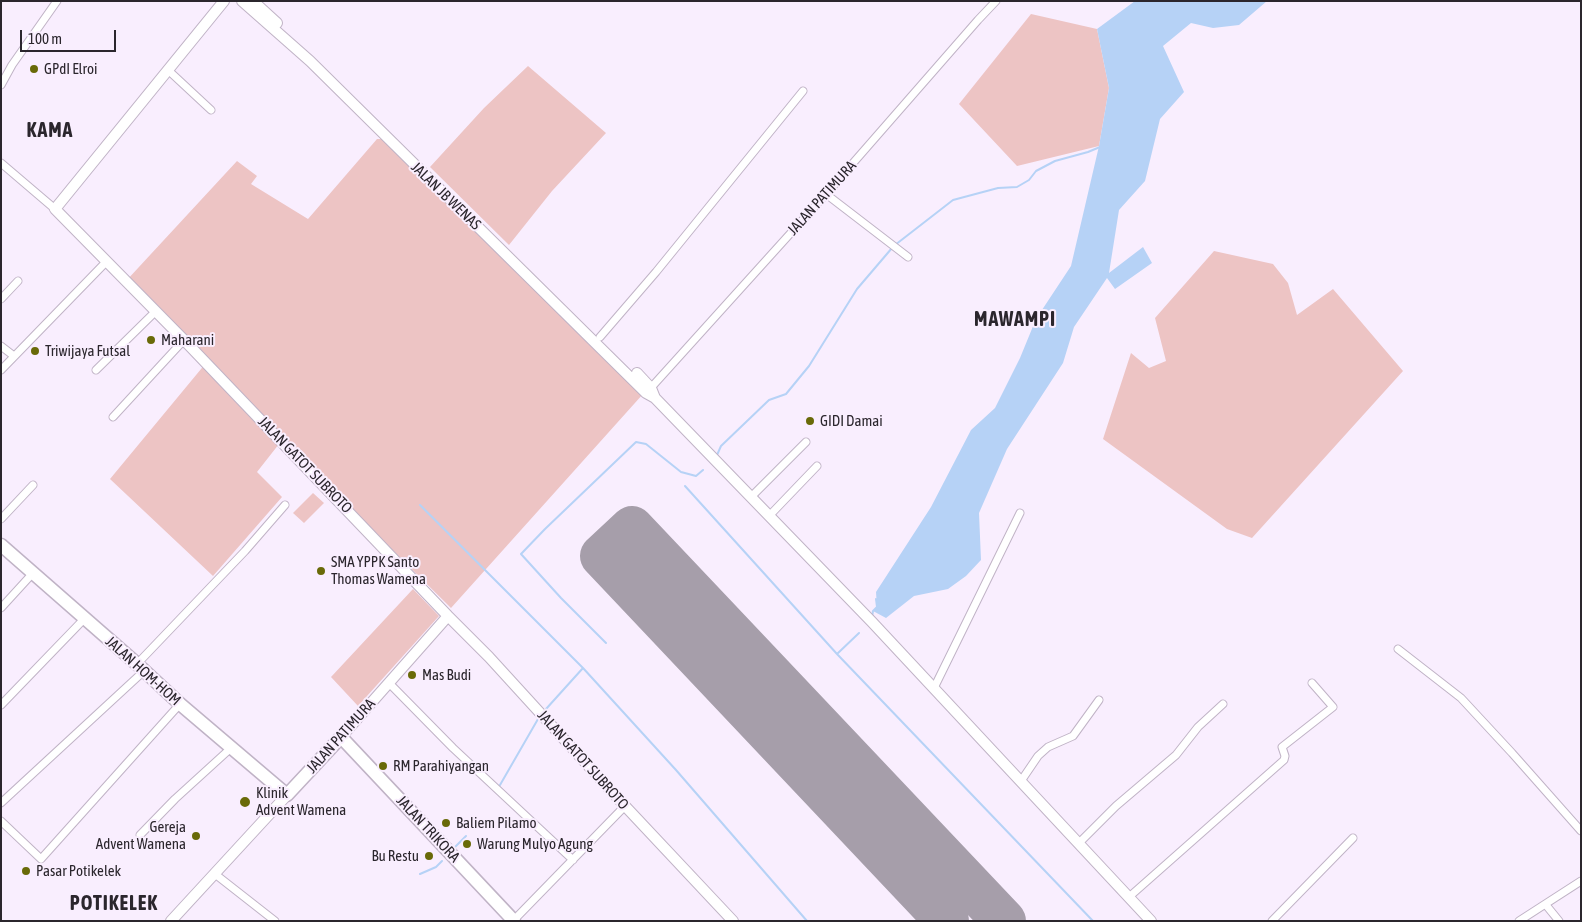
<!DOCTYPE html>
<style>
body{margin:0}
#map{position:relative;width:1582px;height:922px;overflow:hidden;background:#f9eefe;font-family:"Asap Condensed",sans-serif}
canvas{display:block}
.frame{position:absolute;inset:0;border:2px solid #2b262d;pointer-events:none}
.scale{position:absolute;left:20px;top:30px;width:96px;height:22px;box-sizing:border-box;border:2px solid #2b262d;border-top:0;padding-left:6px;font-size:15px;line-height:18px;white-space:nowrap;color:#2b262d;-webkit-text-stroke:4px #f9eefe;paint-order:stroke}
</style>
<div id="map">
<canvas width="1582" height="922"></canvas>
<div class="frame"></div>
<div class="scale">100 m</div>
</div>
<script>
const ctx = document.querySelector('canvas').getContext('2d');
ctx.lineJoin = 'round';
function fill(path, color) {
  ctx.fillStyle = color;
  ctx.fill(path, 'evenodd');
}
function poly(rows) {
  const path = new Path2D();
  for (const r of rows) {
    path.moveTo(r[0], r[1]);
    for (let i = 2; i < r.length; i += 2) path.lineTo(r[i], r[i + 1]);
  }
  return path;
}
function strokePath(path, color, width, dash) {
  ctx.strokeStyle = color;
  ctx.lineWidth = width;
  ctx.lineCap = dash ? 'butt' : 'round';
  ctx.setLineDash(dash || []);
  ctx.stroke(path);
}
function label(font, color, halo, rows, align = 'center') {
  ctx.font = font + ' "Asap Condensed",sans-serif';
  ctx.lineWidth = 4;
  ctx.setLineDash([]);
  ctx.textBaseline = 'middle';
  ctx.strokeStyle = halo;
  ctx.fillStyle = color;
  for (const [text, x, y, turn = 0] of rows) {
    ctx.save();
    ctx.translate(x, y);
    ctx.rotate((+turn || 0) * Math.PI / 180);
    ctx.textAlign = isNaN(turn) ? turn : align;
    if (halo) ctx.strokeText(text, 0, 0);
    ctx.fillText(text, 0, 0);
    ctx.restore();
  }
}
fill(poly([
 [1031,14,1097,29,1109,88,1099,146,1017,166,959,104],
 [528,66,606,133,552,191,509,245,430,167,484,108],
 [377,139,383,139,643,394,451,608,355,513,279,444,257,472,282,497,213,576,110,479,206,363,126,281,237,161,257,176,251,184,308,219],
 [1214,251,1273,264,1288,283,1297,315,1333,289,1403,371,1252,538,1227,529,1103,439,1131,353,1149,368,1166,361,1155,318],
 [313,493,324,503,304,523,293,513],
 [413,589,439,616,358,706,331,677]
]), '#edc4c4');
fill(poly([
 [1135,1,1267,1,1239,25,1213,28,1191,23,1163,46,1184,92,1160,119,1145,181,1119,210,1109,273,1143,247,1152,263,1115,289,1107,278,1074,327,1063,363,1007,449,979,513,981,560,966,576,948,589,914,596,886,618,873,611,877,607,876,592,931,507,971,430,995,408,1020,358,1036,319,1071,266,1099,146,1109,88,1097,29]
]), '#b6d2f6');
strokePath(poly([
 [895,245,953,200,998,188,1017,187,1029,180,1036,171,1055,161,1088,152,1100,147],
 [717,455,721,446,769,400,786,394,809,366,857,289,892,248],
 [685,486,837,654,1093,921],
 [420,505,583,668,676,770,807,921],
 [872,617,873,611,877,607,876,599],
 [606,643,561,598,521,554,545,529,636,442,646,444,681,472,696,476,703,470],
 [837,654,859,633],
 [546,709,583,668],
 [500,785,538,719],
 [455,847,466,836],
 [420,874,436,867,442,861]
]), '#b6d2f6', 2);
strokePath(poly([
 [947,921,602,556,632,528,1004,921]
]), '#a69eaa', 44);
const street = poly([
 [168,70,211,110],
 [1,85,12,65,57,1],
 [1,163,55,209],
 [826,194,908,257],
 [1,299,18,281],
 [600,337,656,272,803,91],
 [1,346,14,356],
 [1,370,106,262],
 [96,370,156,311],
 [648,391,826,194,978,20,996,1],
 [113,417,184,340],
 [751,497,806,442],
 [770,515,817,466],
 [1,519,33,485],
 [1,608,33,573],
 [1398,649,1461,698,1512,753,1581,831],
 [137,664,245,551,285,505],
 [389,683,453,748,573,860],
 [934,688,1020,513],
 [1,705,84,619],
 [1021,781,1038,756,1048,747,1073,736,1099,700],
 [1,803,144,671],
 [1,821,41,859,180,704],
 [140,835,175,799,231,748],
 [1079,843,1116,806,1176,755,1198,727,1223,704],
 [215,874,275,921],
 [1129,897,1284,760,1285,756,1282,747,1333,707,1312,683],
 [1546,905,1559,921],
 [513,921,625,806],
 [1272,921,1353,838],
 [1519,921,1581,881]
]);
const secondary = poly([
 [224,1,55,209,184,340,448,616,489,657,625,806,733,921],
 [242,1,310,61,646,393,655,398,872,622,1151,921],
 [253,1,277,23],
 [637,373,651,388,655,398],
 [341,737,448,616],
 [171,921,287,795]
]);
const highway = poly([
 [1,545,137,664,180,704,287,795,341,737,514,921]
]);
strokePath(street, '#c0b3c6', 9);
strokePath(secondary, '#c0b3c6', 12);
strokePath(highway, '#c0b3c6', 15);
strokePath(street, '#fff', 7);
strokePath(secondary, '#fff', 10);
strokePath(highway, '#fff', 12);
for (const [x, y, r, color] of [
 [34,69,5,"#696a08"],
 [151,340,5,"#696a08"],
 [35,351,5,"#696a08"],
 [810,421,5,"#696a08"],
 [321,571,5,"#696a08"],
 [412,675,5,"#696a08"],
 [383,766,5,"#696a08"],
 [245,802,6,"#696a08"],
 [446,823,5,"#696a08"],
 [196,836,5,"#696a08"],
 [467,844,5,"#696a08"],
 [429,856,5,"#696a08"],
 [26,871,5,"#696a08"]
]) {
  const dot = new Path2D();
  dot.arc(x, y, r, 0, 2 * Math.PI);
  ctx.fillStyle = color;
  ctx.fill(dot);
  strokePath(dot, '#f9eefe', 2);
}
label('15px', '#2b262d', '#f9eefe', [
 ["GPdI Elroi",44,69],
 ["Maharani",161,340],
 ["Triwijaya Futsal",45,351],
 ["GIDI Damai",820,421],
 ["SMA YPPK Santo",331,562],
 ["Thomas Wamena",331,579],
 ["Mas Budi",422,675],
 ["RM Parahiyangan",393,766],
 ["Klinik",256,793],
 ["Advent Wamena",256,810],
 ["Baliem Pilamo",456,823],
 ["Gereja",186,827,"right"],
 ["Advent Wamena",186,844,"right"],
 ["Warung Mulyo Agung",477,844],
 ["Bu Restu",419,856,"right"],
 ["Pasar Potikelek",36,871]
], 'left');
label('15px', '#2b262d', '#f9eefe', [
 ["JALAN JB WENAS",446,196,44],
 ["JALAN PATIMURA",822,198,-48],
 ["JALAN GATOT SUBROTO",305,465,46],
 ["JALAN HOM-HOM",143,671,42],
 ["JALAN PATIMURA",341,736,-48],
 ["JALAN GATOT SUBROTO",583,760,48],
 ["JALAN TRIKORA",428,829,47]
]);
ctx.letterSpacing = '1px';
label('bold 20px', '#2b262d', '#f9eefe', [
 ["KAMA",50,131],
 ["MAWAMPI",1015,320],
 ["POTIKELEK",114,904]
]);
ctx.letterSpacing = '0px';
</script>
